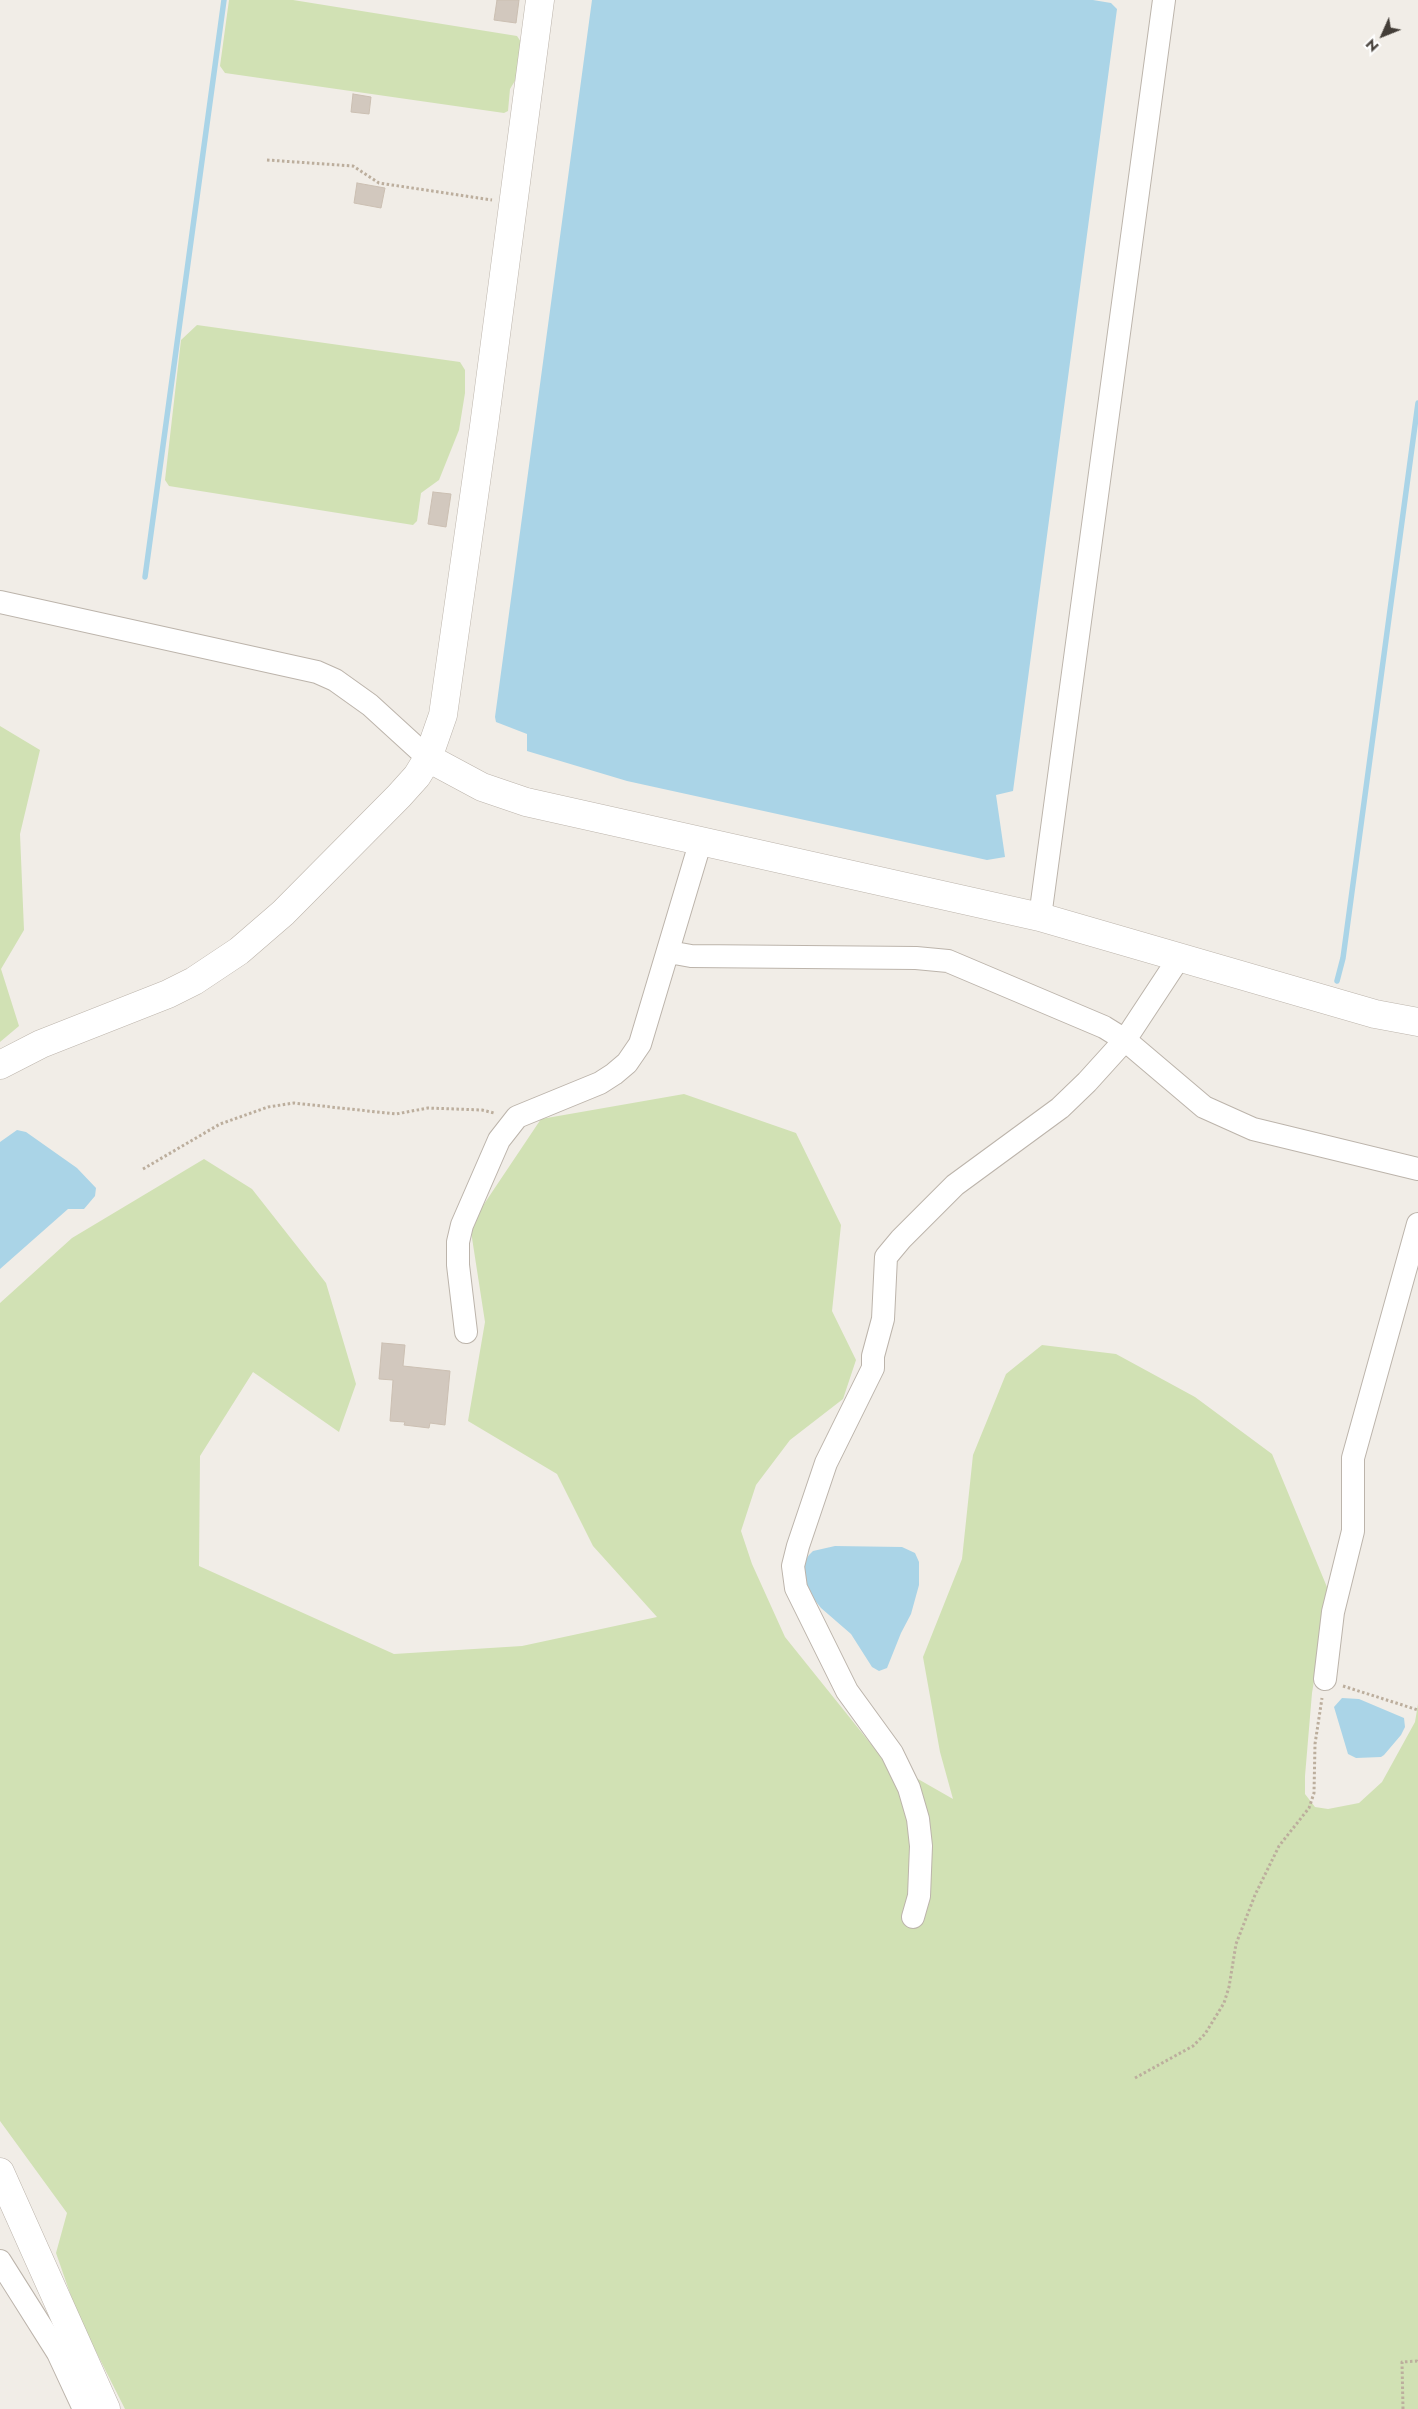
<!DOCTYPE html>
<style>
body{margin:0}
#map{position:relative;width:1418px;height:2409px;overflow:hidden;background:#f1ede7;font-family:Jost,sans-serif}
canvas{display:block}
.north{position:absolute;left:1358px;top:10px;width:50px;height:50px;-webkit-text-stroke:4px #fff;paint-order:stroke;rotate:226deg;font-size:14px;font-weight:700;line-height:20px;text-align:center;color:#433d37}
.north::after{content:'';display:block;margin:auto;width:18px;height:22px;background:#433d37;clip-path:polygon(50% 0,100% 100%,50% 72%,0 100%)}
</style>
<div id="map">
<canvas width="1418" height="2409"></canvas>
<div class="north">N</div>
</div>
<script>
const ctx = document.querySelector('canvas').getContext('2d');
ctx.lineJoin = 'round';
function fill(path, color) {
  ctx.fillStyle = color;
  ctx.fill(path, 'evenodd');
}
function poly(rows) {
  const path = new Path2D();
  for (const r of rows) {
    path.moveTo(r[0], r[1]);
    for (let i = 2; i < r.length; i += 2) path.lineTo(r[i], r[i + 1]);
  }
  return path;
}
function strokePath(path, color, width, dash) {
  ctx.strokeStyle = color;
  ctx.lineWidth = width;
  ctx.lineCap = dash ? 'butt' : 'round';
  ctx.setLineDash(dash || []);
  ctx.stroke(path);
}
fill(poly([
 [229,0,293,0,517,36,521,42,516,79,510,89,508,111,504,113,225,73,220,66],
 [197,325,460,362,465,370,465,393,459,430,439,480,421,493,417,521,413,525,169,486,165,480,181,340],
 [0,726,40,750,20,834,24,930,1,969,19,1026,0,1042],
 [684,1094,796,1133,841,1225,832,1311,856,1360,843,1399,790,1440,756,1485,741,1531,752,1564,785,1637,883,1759,953,1799,940,1752,923,1657,962,1559,973,1455,1006,1374,1042,1345,1116,1354,1195,1397,1272,1454,1329,1592,1312,1693,1305,1776,1305,1794,1315,1807,1328,1809,1359,1803,1382,1782,1415,1722,1418,1704,1418,2409,125,2409,78,2316,56,2253,67,2213,0,2121,0,1303,72,1238,204,1159,252,1189,326,1283,356,1384,339,1432,253,1372,200,1456,199,1566,394,1654,522,1646,657,1617,593,1546,557,1474,468,1421,485,1322,470,1225,541,1119]
]), '#d1e1b4');
fill(poly([
 [592,0,1093,0,1111,3,1117,9,1013,791,996,795,1005,857,987,860,627,781,527,751,527,734,496,722,495,717],
 [17,1130,26,1132,77,1168,96,1188,95,1196,84,1209,68,1209,0,1269,0,1142],
 [835,1546,902,1547,915,1553,919,1562,919,1585,911,1614,901,1633,887,1668,879,1671,872,1667,851,1634,821,1608,805,1588,801,1566,809,1555,813,1551],
 [1342,1698,1359,1699,1404,1718,1405,1727,1401,1735,1384,1755,1381,1757,1356,1758,1348,1754,1334,1707]
]), '#aad4e7');
strokePath(poly([
 [145,577,224,0],
 [1337,981,1343,958,1418,403]
]), '#aad4e7', 5.5);
const building = poly([
 [497,0,519,0,516,23,494,20,497,0],
 [353,94,371,97,369,114,351,112,353,94],
 [357,183,385,188,381,208,354,203,357,183],
 [433,492,451,494,446,527,428,524,433,492],
 [382,1343,405,1345,403,1366,450,1371,445,1425,430,1423,429,1428,404,1425,405,1422,390,1421,393,1380,379,1379,382,1343]
]);
fill(building, '#d2c8be');
strokePath(building, '#cbbfb2', 1);
const minor = poly([
 [0,602,317,672,335,680,370,705,428,758],
 [1040,917,1164,0],
 [669,952,691,956,916,958,948,961,1104,1027,1125,1040,1204,1107,1253,1129,1418,1169],
 [466,1332,458,1265,458,1242,462,1225,499,1140,517,1117,600,1083,614,1074,627,1063,640,1044,701,840],
 [1325,1679,1333,1612,1353,1531,1353,1458,1418,1224],
 [913,1917,919,1896,921,1846,918,1819,909,1788,892,1753,847,1691,796,1588,793,1566,798,1546,826,1463,873,1368,873,1356,883,1319,886,1257,901,1239,955,1185,1060,1108,1087,1082,1125,1040,1179,958],
 [0,2261,58,2353,84,2409]
]);
const tertiary = poly([
 [428,758,482,787,526,802,1040,917,1375,1014,1418,1022],
 [0,1065,41,1044,168,994,194,981,239,951,283,913,399,796,417,776,428,758,443,715,484,426,540,0],
 [0,2172,106,2409]
]);
strokePath(minor, '#bcb4ab', 24);
strokePath(tertiary, '#bcb4ab', 29);
strokePath(poly([
 [267,160,353,166,379,183,492,200],
 [143,1169,220,1124,268,1107,294,1103,396,1114,428,1108,482,1110,494,1113],
 [1343,1686,1418,1710],
 [1135,2078,1193,2046,1205,2034,1224,2003,1229,1987,1236,1944,1255,1895,1279,1846,1309,1808,1314,1793,1315,1744,1322,1698],
 [1403,2409,1402,2362,1417,2361,1418,2362]
]), '#bcae9d', 3, [2.5, 2.5]);
strokePath(minor, '#fff', 22);
strokePath(tertiary, '#fff', 28);
</script>
